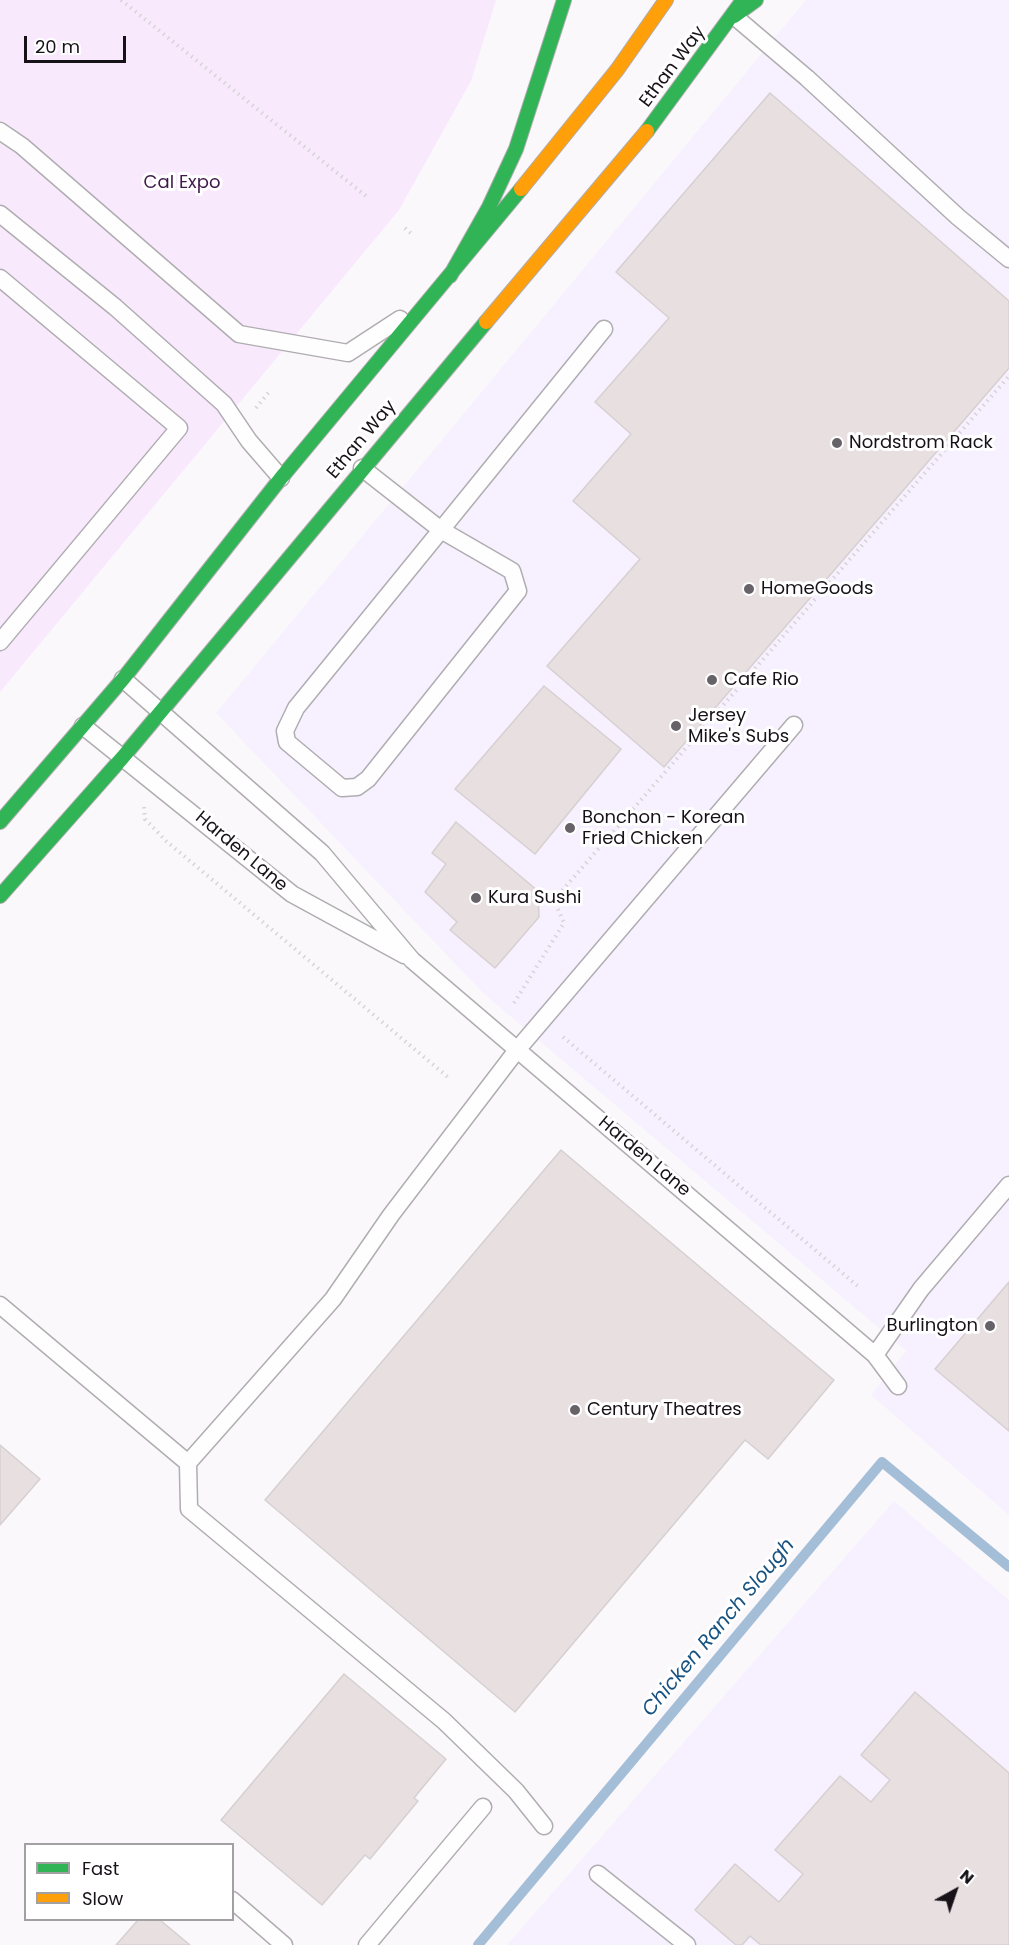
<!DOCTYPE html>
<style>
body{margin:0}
#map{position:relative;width:1009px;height:1945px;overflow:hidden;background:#fbf8fc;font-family:Poppins,sans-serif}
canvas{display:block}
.legend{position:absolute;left:24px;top:1843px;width:210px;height:78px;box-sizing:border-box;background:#fff;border:2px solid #a2a0a3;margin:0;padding:8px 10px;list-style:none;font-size:18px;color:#171218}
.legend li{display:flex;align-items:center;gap:12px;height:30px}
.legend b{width:30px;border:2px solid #a2a0a3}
.north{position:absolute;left:925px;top:1861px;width:60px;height:60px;-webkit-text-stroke:4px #fff;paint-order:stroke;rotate:40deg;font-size:16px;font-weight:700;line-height:24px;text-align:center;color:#171218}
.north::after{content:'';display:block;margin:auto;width:21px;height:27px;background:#171218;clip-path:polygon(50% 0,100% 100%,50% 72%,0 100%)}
.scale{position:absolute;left:24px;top:36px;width:102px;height:27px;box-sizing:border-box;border:3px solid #171218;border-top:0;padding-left:8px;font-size:18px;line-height:21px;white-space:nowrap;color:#171218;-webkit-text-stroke:4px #fff;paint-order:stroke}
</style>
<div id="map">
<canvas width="1009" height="1945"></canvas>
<ul class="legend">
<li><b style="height:8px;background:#30b455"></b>Fast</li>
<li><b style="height:8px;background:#ff9f0a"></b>Slow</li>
</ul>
<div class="north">N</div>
<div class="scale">20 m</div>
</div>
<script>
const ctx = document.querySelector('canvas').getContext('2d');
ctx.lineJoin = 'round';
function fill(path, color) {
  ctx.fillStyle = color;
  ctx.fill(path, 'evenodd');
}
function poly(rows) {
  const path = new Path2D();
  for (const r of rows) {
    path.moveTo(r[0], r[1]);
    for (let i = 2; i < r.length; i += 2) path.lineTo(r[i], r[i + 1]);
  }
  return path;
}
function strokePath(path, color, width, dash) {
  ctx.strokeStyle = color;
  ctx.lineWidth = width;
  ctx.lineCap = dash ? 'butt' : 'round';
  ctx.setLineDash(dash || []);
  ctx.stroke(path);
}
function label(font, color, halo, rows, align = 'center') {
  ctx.font = font + ' Poppins,sans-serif';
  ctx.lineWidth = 6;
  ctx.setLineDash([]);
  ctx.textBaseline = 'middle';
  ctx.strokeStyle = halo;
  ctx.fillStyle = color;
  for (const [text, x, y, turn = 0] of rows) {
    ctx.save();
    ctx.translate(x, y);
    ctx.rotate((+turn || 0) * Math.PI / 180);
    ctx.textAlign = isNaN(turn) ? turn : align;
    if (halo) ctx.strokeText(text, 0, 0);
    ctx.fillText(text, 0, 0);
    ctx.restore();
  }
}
fill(poly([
 [806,0,1009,0,1009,1515,871,1395,906,1351,484,994,216,713],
 [894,1501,1009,1600,1009,1945,507,1945]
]), '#f7f0fe');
fill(poly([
 [0,0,496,0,471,81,399,210,0,692]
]), '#f8e9fd');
strokePath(poly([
 [478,1945,882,1462,1009,1567]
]), '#a4bed8', 10);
const building = poly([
 [770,93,1009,301,1009,368,664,767,547,666,640,559,573,501,631,434,595,402,669,318,616,272,770,93],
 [544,686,621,749,535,854,455,789,544,686],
 [456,822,538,891,539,917,495,968,450,930,457,922,425,892,446,864,432,853,456,822],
 [561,1150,834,1380,768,1459,745,1440,515,1712,265,1500,561,1150],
 [1009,1282,1009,1431,935,1369,1009,1282],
 [0,1445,40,1479,0,1525,0,1445],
 [344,1674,446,1759,414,1798,418,1801,370,1859,365,1855,322,1905,221,1820,344,1674],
 [915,1692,1009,1773,1009,1945,761,1945,750,1936,742,1945,736,1945,695,1910,735,1864,779,1902,803,1874,775,1850,840,1776,871,1802,890,1780,861,1755,915,1692],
 [138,1920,160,1920,190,1945,116,1945,138,1920]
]);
fill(building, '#e8dfe1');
strokePath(building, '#d6d0d1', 1.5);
const lane = poly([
 [734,16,807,78,958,217,1009,259],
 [0,131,22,146,239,334,348,353,400,319],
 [0,214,115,307,224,404,249,441,281,478],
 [0,278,179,428,0,642],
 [362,468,441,530,604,329],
 [441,530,512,571,518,591,368,779,357,787,342,788,287,742,285,731,296,708,441,530],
 [123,679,322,853,412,960,875,1355,898,1386],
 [83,726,292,894,404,955],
 [0,1305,188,1463,189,1509,444,1721,516,1791,544,1826],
 [875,1355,921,1289,1009,1185],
 [188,1463,333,1299,391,1215,517,1050,794,725],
 [598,1874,687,1945],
 [232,1900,284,1945],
 [367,1945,483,1807]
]);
const fast = poly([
 [734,16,756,0],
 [647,131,743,0],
 [450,276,489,207,516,149,564,0],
 [0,822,123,679,281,478,521,189],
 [0,896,123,757,486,322]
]);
const slow = poly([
 [521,189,617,70,666,0],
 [486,322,647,131]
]);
strokePath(lane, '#b0adb1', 19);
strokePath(fast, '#b0adb1', 16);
strokePath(slow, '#b0adb1', 16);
strokePath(poly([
 [121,0,366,196],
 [405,228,414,236],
 [256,408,269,392],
 [144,807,145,819,166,841,449,1078],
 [514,1003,564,923,554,900,1009,376],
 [563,1037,860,1288]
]), '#d6d4d6', 4, [1.5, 4.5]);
strokePath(lane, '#fefeff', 16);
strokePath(fast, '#30b455', 14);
strokePath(slow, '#ff9f0a', 14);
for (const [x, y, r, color] of [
 [837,443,6,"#676268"],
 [749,589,6,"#676268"],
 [712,680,6,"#676268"],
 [676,726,6,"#676268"],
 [570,828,6,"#676268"],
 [476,898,6,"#676268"],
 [990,1326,6,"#676268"],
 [575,1410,6,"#676268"]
]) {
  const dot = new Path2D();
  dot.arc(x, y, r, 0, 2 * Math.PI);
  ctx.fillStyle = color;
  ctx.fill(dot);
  strokePath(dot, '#fff', 2);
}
label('18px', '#171218', '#fff', [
 ["Ethan Way",673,67,-53],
 ["Ethan Way",362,440,-50],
 ["Harden Lane",241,852,40],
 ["Harden Lane",644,1157,40]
]);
label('18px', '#40194b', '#fff', [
 ["Cal Expo",182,183]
]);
label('18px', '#171218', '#fff', [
 ["Nordstrom Rack",849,443],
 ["HomeGoods",761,589],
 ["Cafe Rio",724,680],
 ["Jersey",688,716],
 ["Mike's Subs",688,737],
 ["Bonchon - Korean",582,818],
 ["Fried Chicken",582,839],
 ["Kura Sushi",488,898],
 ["Burlington",978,1326,"right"],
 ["Century Theatres",587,1410]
], 'left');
label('italic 20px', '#185280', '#fff', [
 ["Chicken Ranch Slough",719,1628,-50]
]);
</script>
